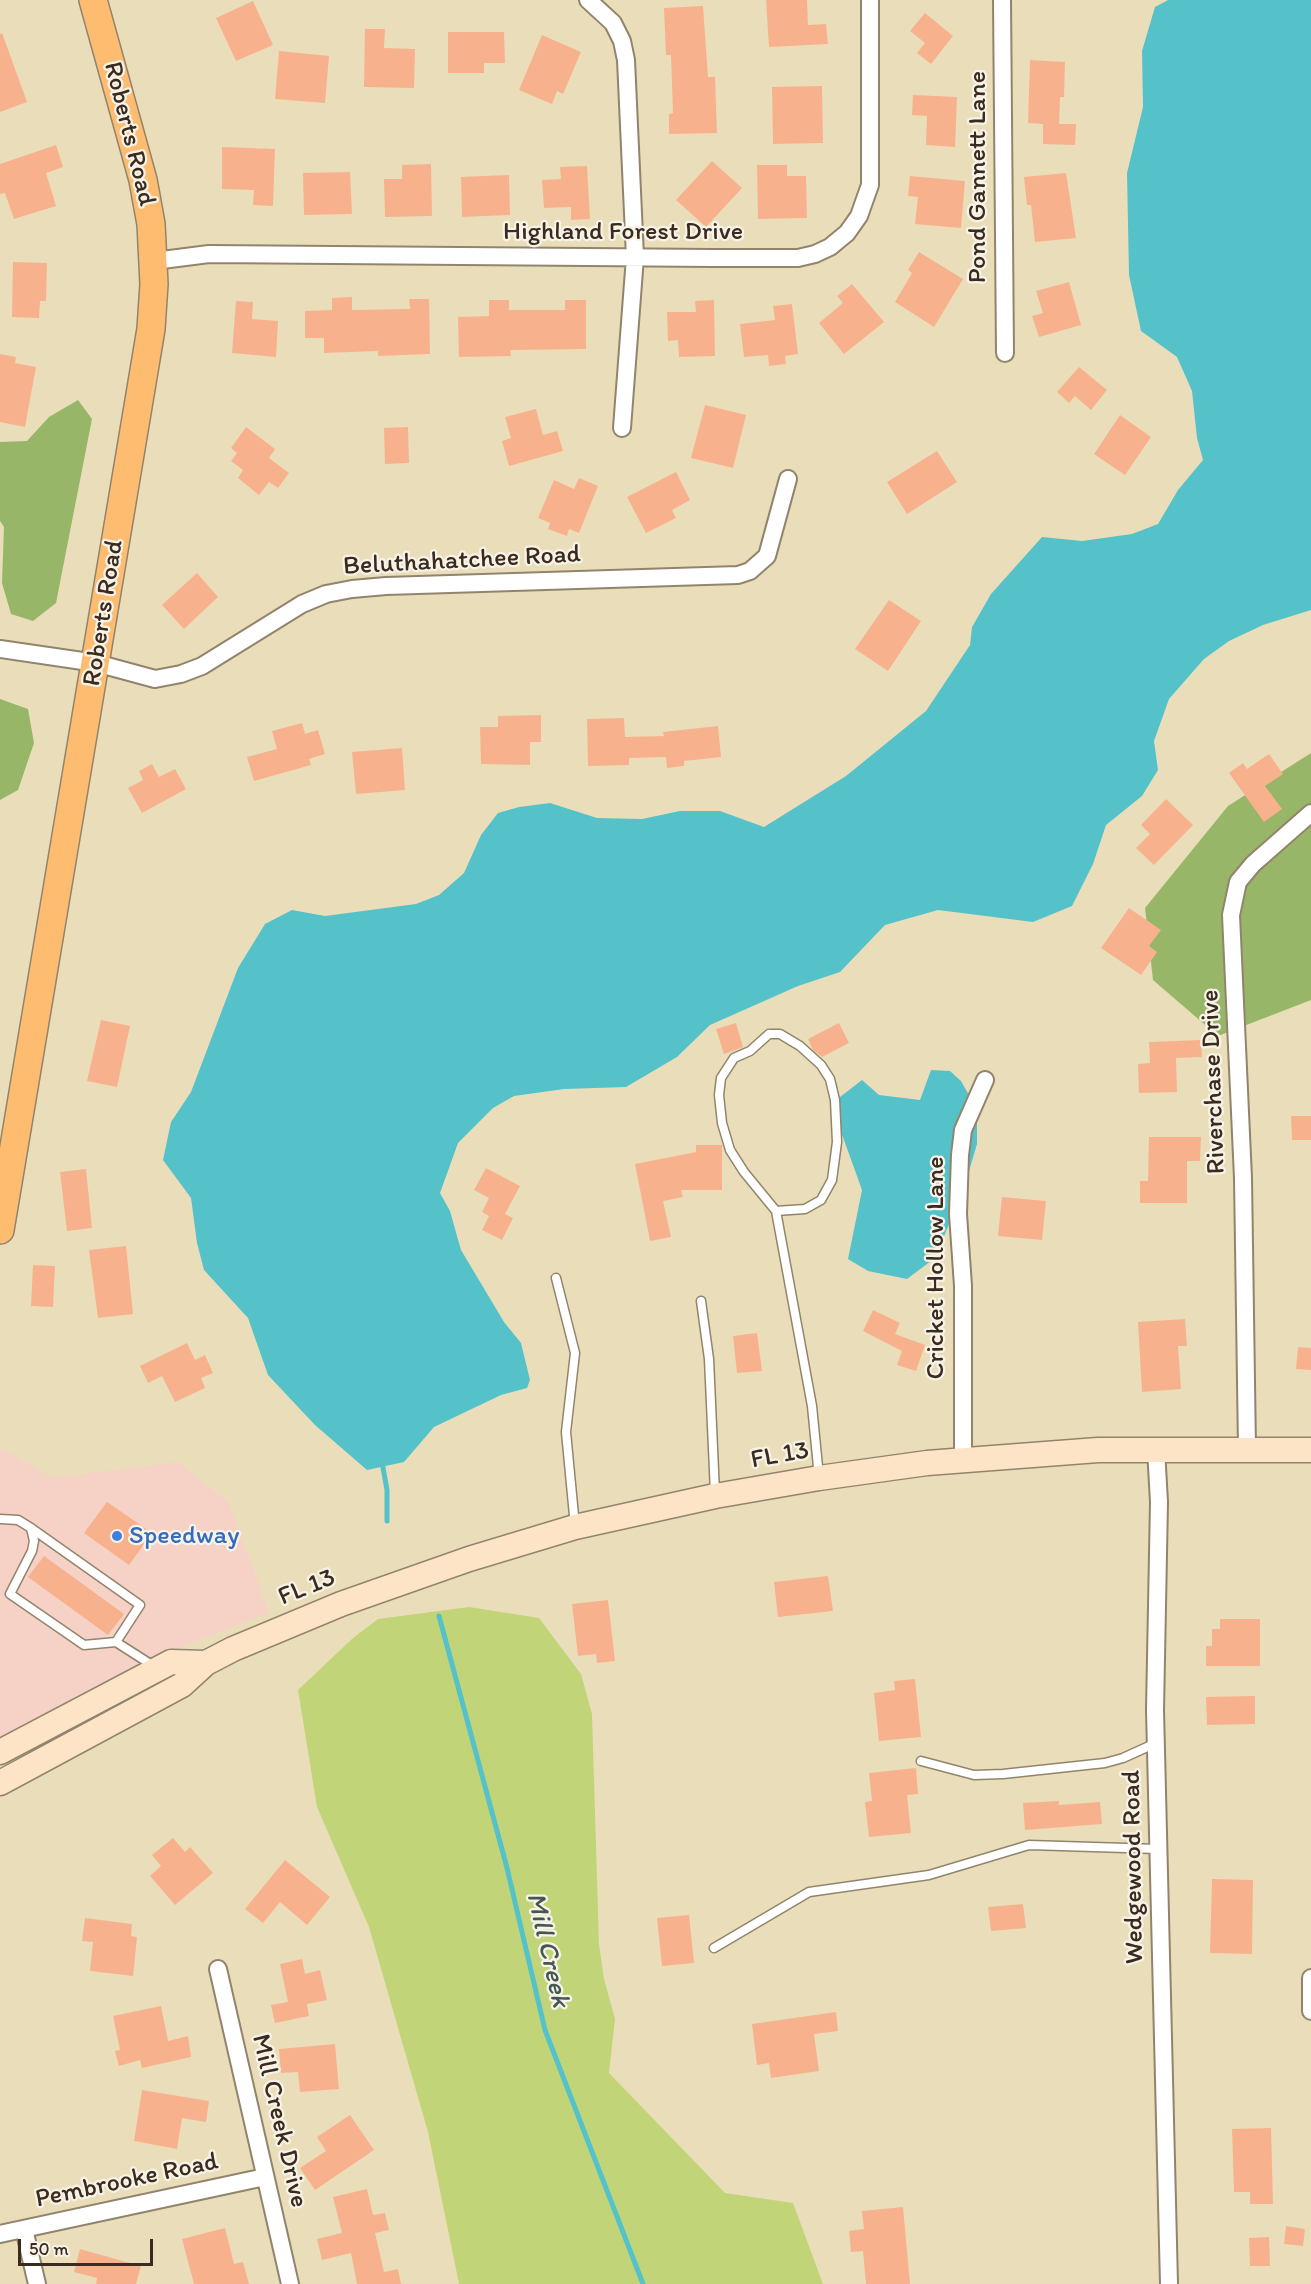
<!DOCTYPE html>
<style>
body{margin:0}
#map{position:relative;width:1311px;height:2284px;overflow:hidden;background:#eadeba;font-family:Itim,sans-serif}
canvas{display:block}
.scale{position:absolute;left:18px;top:2239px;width:135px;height:27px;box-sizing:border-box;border:3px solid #3b2a1e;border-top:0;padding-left:8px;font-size:18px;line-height:21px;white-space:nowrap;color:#3b2a1e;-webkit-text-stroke:4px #f7f3e8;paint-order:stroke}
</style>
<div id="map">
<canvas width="1311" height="2284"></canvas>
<div class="scale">50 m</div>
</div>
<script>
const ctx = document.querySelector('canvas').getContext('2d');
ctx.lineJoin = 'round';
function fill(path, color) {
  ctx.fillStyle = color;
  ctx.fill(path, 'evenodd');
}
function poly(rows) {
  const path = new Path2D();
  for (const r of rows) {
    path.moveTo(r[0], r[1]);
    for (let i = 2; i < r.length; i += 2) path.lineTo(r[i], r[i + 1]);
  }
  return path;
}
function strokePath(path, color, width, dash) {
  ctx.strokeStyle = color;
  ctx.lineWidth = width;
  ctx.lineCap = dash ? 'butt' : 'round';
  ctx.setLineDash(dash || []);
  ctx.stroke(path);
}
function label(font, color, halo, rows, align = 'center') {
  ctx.font = font + ' Itim,sans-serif';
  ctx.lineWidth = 4.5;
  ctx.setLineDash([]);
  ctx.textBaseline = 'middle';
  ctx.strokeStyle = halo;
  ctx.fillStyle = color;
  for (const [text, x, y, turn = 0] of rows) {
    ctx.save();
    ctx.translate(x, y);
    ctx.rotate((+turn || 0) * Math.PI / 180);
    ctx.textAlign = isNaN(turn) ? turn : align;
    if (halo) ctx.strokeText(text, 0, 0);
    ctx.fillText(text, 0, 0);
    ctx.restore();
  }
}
fill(poly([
 [0,1448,53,1478,178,1462,228,1502,269,1613,186,1645,160,1659,147,1661,0,1739]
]), '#f6d1c5');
fill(poly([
 [469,1607,539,1618,581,1674,592,1714,599,1944,604,1979,615,2019,609,2073,725,2193,793,2203,823,2284,459,2284,428,2132,369,1927,317,1807,298,1690,353,1638,378,1619]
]), '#c1d578');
fill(poly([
 [78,400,92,419,56,603,33,621,11,614,2,583,4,527,0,521,0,442,27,441,49,417],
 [0,699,28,709,34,743,18,790,0,800],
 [1311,753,1311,1000,1218,1036,1153,980,1145,908,1228,806]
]), '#98b668');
fill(poly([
 [1168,0,1311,0,1311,610,1263,625,1229,641,1204,659,1169,699,1154,741,1158,770,1142,796,1106,825,1093,864,1072,906,1033,922,938,910,885,925,840,972,798,986,710,1025,677,1057,626,1087,564,1089,514,1096,493,1108,458,1143,440,1193,450,1211,461,1250,504,1322,521,1343,530,1380,527,1388,501,1395,434,1427,404,1462,367,1470,315,1425,268,1375,248,1318,204,1270,197,1243,191,1198,163,1160,171,1122,191,1092,238,968,265,924,292,910,325,916,416,904,439,895,464,873,481,835,498,813,519,807,550,803,597,818,642,819,680,811,720,811,764,827,846,776,926,711,970,645,972,627,991,594,1042,537,1082,541,1132,534,1158,524,1178,490,1203,460,1197,438,1192,391,1177,357,1141,331,1129,275,1127,173,1143,107,1142,51,1155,7],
 [931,1070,950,1071,961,1081,977,1109,977,1144,964,1188,935,1258,907,1279,868,1271,848,1259,862,1190,831,1104,862,1080,879,1095,920,1100]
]), '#55c2ca');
strokePath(poly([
 [382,1462,387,1490,387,1521],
 [439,1616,507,1868,545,2030,643,2284]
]), '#55c2ca', 5);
fill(poly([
 [766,0,807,0,808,25,826,24,828,44,769,47],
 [253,1,273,45,236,61,216,18],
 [703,6,708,77,715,77,717,133,669,134,669,114,673,113,671,55,666,55,664,8],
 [925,13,953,36,931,64,917,53,925,43,910,31],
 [365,29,385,29,384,48,415,49,414,88,364,87],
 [448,32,504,32,505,63,484,63,484,73,448,73],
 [2,33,27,102,0,112,0,34],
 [542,35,581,52,563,94,557,91,552,104,519,90],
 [279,51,329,56,325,103,275,99],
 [1030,60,1065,62,1064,97,1060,97,1059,124,1076,124,1075,145,1043,144,1043,124,1028,123],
 [822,86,823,143,773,144,772,87],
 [913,95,957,97,955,147,926,145,927,116,912,115],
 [56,145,63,167,46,173,56,206,14,219,5,193,0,194,0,164],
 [222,147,275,149,273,206,253,205,254,190,222,189],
 [712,161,742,188,706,227,676,200],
 [431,164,432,216,385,217,384,179,402,179,402,165],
 [757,165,787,165,787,176,806,176,807,218,758,219],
 [587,166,590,219,571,220,571,207,544,208,542,180,561,179,560,167],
 [350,172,352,214,304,215,303,173],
 [1066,173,1076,238,1035,242,1031,205,1027,205,1024,177],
 [509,175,510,215,462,217,461,177],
 [910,176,965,181,961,228,915,224,918,197,908,196],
 [919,252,963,279,934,327,895,302,912,273,908,270],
 [13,262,47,263,46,301,40,301,39,318,12,317],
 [1069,282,1081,325,1039,337,1032,316,1043,313,1036,291],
 [852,284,884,322,844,354,819,323,843,303,837,296],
 [352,297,352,310,410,309,409,299,429,299,430,354,378,356,378,351,324,353,324,338,305,338,305,311,332,310,332,298],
 [489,300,509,300,509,310,565,310,565,300,586,300,586,349,510,350,511,356,459,357,458,317,489,316],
 [714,300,715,356,679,357,678,340,668,341,667,312,696,312,695,301],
 [236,301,253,302,252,319,278,321,276,357,232,353],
 [792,304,798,354,785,356,786,364,769,366,768,355,744,357,740,324,775,320,773,306],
 [0,354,16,357,15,363,36,367,25,427,0,422],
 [1079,367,1107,390,1091,410,1075,396,1069,403,1057,392],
 [705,405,746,415,733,468,691,458],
 [536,409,543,435,557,431,563,451,509,466,502,441,511,438,505,417],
 [1120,415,1151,437,1125,475,1094,454],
 [246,427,275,449,269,458,289,473,278,488,269,482,259,495,238,478,243,470,231,461,237,453,231,448],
 [408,427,409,463,385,464,384,428],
 [937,451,957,482,907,514,887,482],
 [676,472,690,500,672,510,676,518,646,533,627,497],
 [579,478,598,486,579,533,569,529,567,536,548,529,550,523,538,518,554,480,574,489],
 [197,573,218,597,184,629,162,605],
 [889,600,921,621,888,671,855,649],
 [541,715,541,742,530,742,530,765,481,764,480,727,498,727,498,716],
 [624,718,625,737,664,736,663,732,718,726,721,757,684,761,684,766,667,768,666,757,629,758,629,765,588,766,587,719],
 [302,723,305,734,318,730,325,754,309,759,311,765,254,781,247,757,277,749,272,731],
 [402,748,405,790,356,794,352,752],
 [1269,754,1283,774,1265,786,1282,809,1264,822,1229,773,1243,763,1247,769],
 [152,764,159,777,175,769,186,789,142,813,128,788,143,780,139,771],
 [1166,799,1193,825,1154,865,1136,848,1150,834,1141,825],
 [1129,908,1161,930,1149,946,1157,952,1141,975,1101,948],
 [101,1020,130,1026,117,1087,87,1081],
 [736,1023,743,1047,724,1054,716,1029],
 [839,1023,849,1043,822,1057,813,1050,808,1039],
 [1201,1040,1202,1057,1176,1058,1177,1092,1139,1093,1138,1064,1150,1063,1149,1042],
 [1291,1116,1311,1116,1311,1140,1292,1140],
 [1149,1137,1201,1137,1200,1161,1187,1161,1187,1203,1140,1203,1140,1181,1148,1181],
 [696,1145,722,1145,722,1190,681,1190,683,1197,663,1201,671,1237,650,1241,635,1164,696,1152],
 [486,1168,520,1186,505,1214,513,1218,502,1240,482,1230,489,1216,482,1212,489,1198,474,1190],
 [86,1169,92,1228,67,1231,60,1172],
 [1002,1197,1046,1201,1042,1240,998,1236],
 [126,1246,133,1314,98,1318,89,1250],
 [33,1265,55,1266,53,1307,31,1306],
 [873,1310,900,1323,895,1334,925,1345,916,1371,897,1365,902,1351,863,1331],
 [1185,1319,1187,1346,1178,1346,1181,1389,1142,1392,1138,1322],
 [757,1333,762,1371,737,1373,733,1336],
 [187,1343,195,1360,205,1355,213,1373,201,1378,205,1388,175,1402,162,1376,148,1383,140,1366],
 [1298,1347,1311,1348,1311,1370,1296,1369],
 [107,1502,152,1533,129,1565,84,1533],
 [44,1556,124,1614,108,1635,28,1577],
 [828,1576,833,1611,778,1617,774,1582],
 [608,1600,615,1661,597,1663,596,1654,578,1656,572,1604],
 [1220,1619,1260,1619,1260,1666,1206,1666,1206,1646,1212,1646,1212,1629,1220,1629],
 [915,1679,921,1737,879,1741,874,1693,895,1690,894,1681],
 [1255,1696,1255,1724,1207,1725,1206,1697],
 [916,1768,918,1794,907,1795,911,1833,869,1837,865,1802,872,1801,869,1773],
 [1059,1801,1059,1805,1100,1802,1102,1824,1025,1830,1023,1803],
 [173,1838,185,1852,190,1847,213,1873,175,1905,150,1876,161,1866,152,1855],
 [285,1860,330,1897,307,1925,280,1902,263,1923,245,1909],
 [1212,1879,1253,1880,1252,1954,1210,1953],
 [1023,1904,1026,1928,991,1931,988,1907],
 [689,1915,694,1963,662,1966,657,1918],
 [85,1918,132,1924,131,1936,137,1937,133,1976,90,1971,93,1942,82,1941],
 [302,1959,305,1974,320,1970,327,2000,307,2004,309,2016,275,2023,271,2005,288,2002,280,1964],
 [161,2006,168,2041,188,2036,191,2057,142,2068,140,2060,119,2066,115,2051,120,2050,113,2016],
 [836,2012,838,2031,814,2034,819,2071,771,2078,769,2063,757,2065,752,2024],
 [335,2044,339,2089,300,2092,298,2072,281,2073,279,2049],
 [142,2090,209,2101,206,2122,182,2118,177,2149,134,2141],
 [350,2115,374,2150,315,2190,300,2168,326,2151,317,2137],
 [1271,2128,1273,2204,1250,2204,1250,2192,1234,2192,1232,2129],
 [367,2189,373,2215,385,2213,389,2230,375,2233,384,2272,398,2269,401,2284,357,2284,351,2253,322,2260,317,2239,342,2233,333,2197],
 [903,2207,910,2284,866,2284,863,2251,851,2252,849,2231,864,2229,862,2211],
 [1286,2226,1305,2229,1303,2246,1284,2244],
 [225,2228,234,2264,243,2262,249,2284,194,2284,182,2239],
 [1269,2237,1270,2266,1250,2266,1249,2238],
 [80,2249,141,2266,136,2284,96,2284,97,2278,74,2272]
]), '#f7b28d');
const lane = poly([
 [769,1034,780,1034,800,1046,821,1065,830,1079,835,1100,837,1142,832,1180,821,1200,805,1209,776,1211,744,1172,730,1150,722,1123,719,1095,721,1078,734,1058,750,1051,769,1034],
 [776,1211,812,1406,819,1477],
 [556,1278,575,1353,566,1432,575,1526],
 [701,1301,709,1359,715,1493],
 [0,1519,18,1520,31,1528,34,1541,32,1551,10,1594,84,1645,116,1642,155,1667],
 [31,1528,140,1605,116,1642],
 [921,1761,974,1775,1003,1774,1105,1763,1123,1758,1156,1743],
 [714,1948,809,1892,929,1875,1029,1845,1158,1849]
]);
const street = poly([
 [588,0,613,23,622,41,626,60,635,257,622,428],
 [1002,0,1005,353],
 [154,261,209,254,713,258,798,258,815,254,830,247,847,233,859,216,870,185,870,0],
 [0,649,96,663,155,679,181,674,202,666,302,604,326,594,352,589,386,586,738,575,750,571,767,556,788,479],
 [1156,1449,1159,1502,1155,1710,1169,2284],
 [1247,1449,1243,1178,1231,915,1238,882,1253,864,1311,813],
 [963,1459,963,1286,958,1214,960,1155,963,1130,985,1080],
 [218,1969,290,2284],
 [1311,1978,1311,2011],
 [24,2229,37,2284],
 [0,2234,265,2177]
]);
const secondary = poly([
 [0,1752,171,1662,206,1663],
 [0,1783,182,1685,206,1663,233,1649,341,1604,469,1559,575,1527,715,1496,819,1478,927,1463,1098,1450,1311,1450]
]);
const primary = poly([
 [0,1230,151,329,154,284,151,224,143,180,93,0]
]);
strokePath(lane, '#92846c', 11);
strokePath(street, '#92846c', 20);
strokePath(secondary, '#92846c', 27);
strokePath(primary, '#92846c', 30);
strokePath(lane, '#fff', 8);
strokePath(street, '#fff', 16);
strokePath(secondary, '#fee4c6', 24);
strokePath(primary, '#fdbc70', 27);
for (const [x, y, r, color] of [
 [117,1536,6,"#3f7fe0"]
]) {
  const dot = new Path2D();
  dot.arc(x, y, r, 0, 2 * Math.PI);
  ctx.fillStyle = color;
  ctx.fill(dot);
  strokePath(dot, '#f7f3e8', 2);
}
label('26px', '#3b2a1e', '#f7f3e8', [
 ["Roberts Road",129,134,76],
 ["Pond Gannett Lane",978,177,-90],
 ["Highland Forest Drive",623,232],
 ["Beluthahatchee Road",462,561,-3],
 ["Roberts Road",104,613,-81],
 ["Riverchase Drive",1214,1082,-92],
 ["Cricket Hollow Lane",936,1268,-90],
 ["FL 13",780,1456,-10],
 ["FL 13",307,1588,-22],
 ["Wedgewood Road",1134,1867,-91],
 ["Mill Creek Drive",279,2121,77],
 ["Pembrooke Road",127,2181,-12]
]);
label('26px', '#366cbe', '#f7f3e8', [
 ["Speedway",129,1536]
], 'left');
label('italic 27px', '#435852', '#f7f3e8', [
 ["Mill Creek",547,1950,77]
]);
</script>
